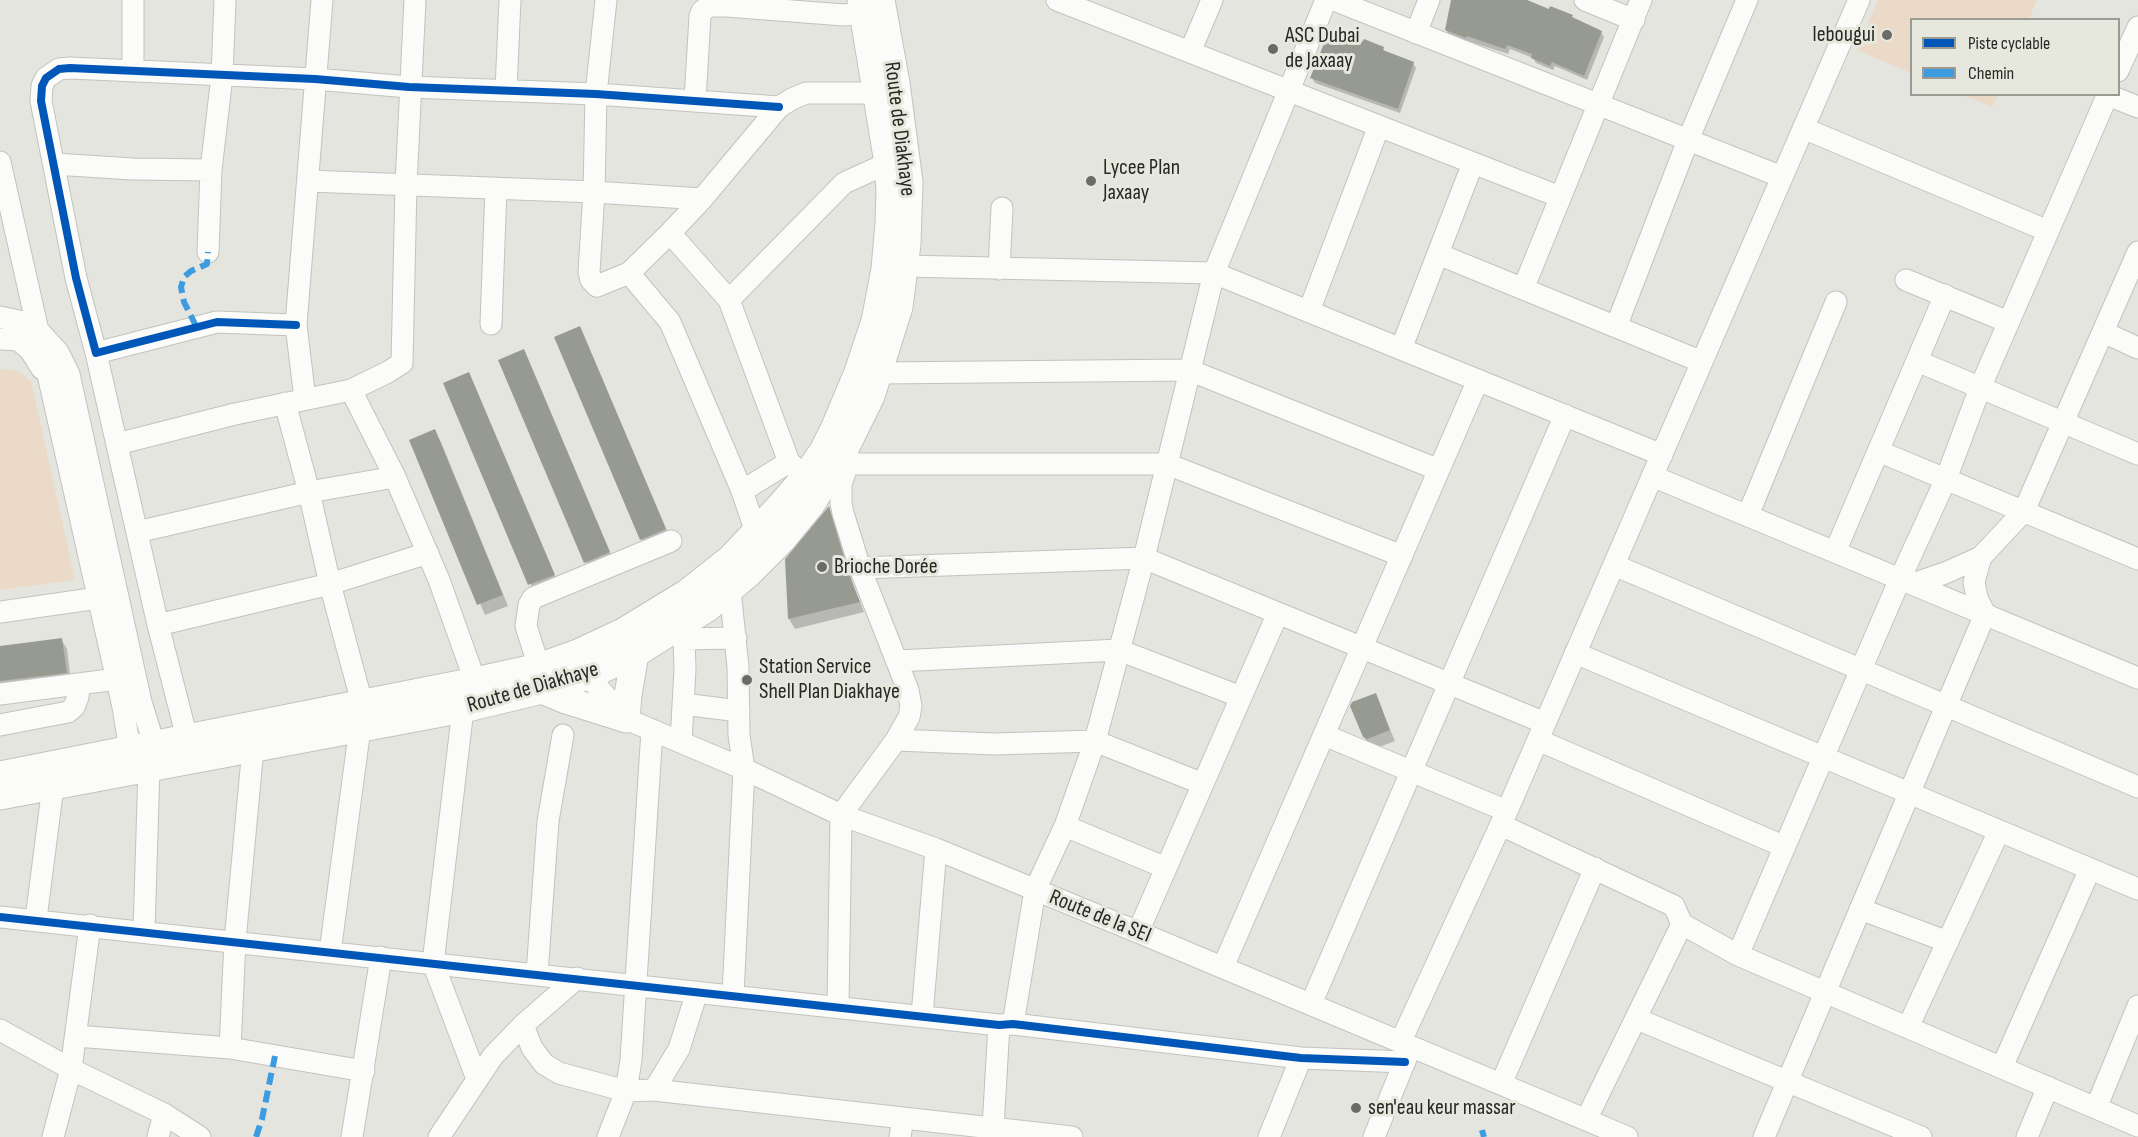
<!DOCTYPE html>
<meta charset="utf-8">
<style>
body{margin:0}
#map{position:relative;width:2138px;height:1137px;overflow:hidden;background:#e5e5e0;font-family:"Sofia Sans Condensed",sans-serif}
canvas{display:block}
.legend{position:absolute;left:1910px;top:18px;width:210px;height:78px;box-sizing:border-box;background:#e7e8dd;border:2px solid #9b9b93;margin:0;padding:8px 10px;list-style:none;font-size:18px;color:#282824}
.legend li{display:flex;align-items:center;gap:12px;height:30px}
.legend b{width:30px;border:2px solid #9b9b93}
</style>
<div id="map">
<canvas width="2138" height="1137"></canvas>
<ul class="legend">
<li><b style="height:8px;background:#0057b8"></b>Piste cyclable</li>
<li><b style="height:8px;background:#3d9ce0"></b>Chemin</li>
</ul>
</div>
<script>
const ctx = document.querySelector('canvas').getContext('2d');
ctx.lineJoin = 'round';
function fill(path, color) {
  ctx.fillStyle = color;
  ctx.fill(path, 'evenodd');
}
function poly(rows) {
  const path = new Path2D();
  for (const r of rows) {
    path.moveTo(r[0], r[1]);
    for (let i = 2; i < r.length; i += 2) path.lineTo(r[i], r[i + 1]);
  }
  return path;
}
function strokePath(path, color, width, dash) {
  ctx.strokeStyle = color;
  ctx.lineWidth = width;
  ctx.lineCap = dash ? 'butt' : 'round';
  ctx.setLineDash(dash || []);
  ctx.stroke(path);
}
function label(font, color, halo, rows, align = 'center') {
  ctx.font = font + ' "Sofia Sans Condensed",sans-serif';
  ctx.lineWidth = 6;
  ctx.setLineDash([]);
  ctx.textBaseline = 'middle';
  ctx.strokeStyle = halo;
  ctx.fillStyle = color;
  for (const [text, x, y, turn = 0] of rows) {
    ctx.save();
    ctx.translate(x, y);
    ctx.rotate((+turn || 0) * Math.PI / 180);
    ctx.textAlign = isNaN(turn) ? turn : align;
    if (halo) ctx.strokeText(text, 0, 0);
    ctx.fillText(text, 0, 0);
    ctx.restore();
  }
}
fill(poly([
 [1878,0,2037,0,2029,19,1912,20,1911,73,1857,50],
 [1963,95,1998,95,1992,107],
 [5,369,18,371,31,381,75,580,0,590,0,370]
]), '#eadac7');
fill(poly([
 [1457,0,1526,0,1549,11,1572,16,1574,20,1601,32,1604,37,1587,80,1555,66,1553,70,1536,63,1533,58,1510,49,1508,54,1449,35,1446,30],
 [1383,48,1385,52,1413,63,1416,68,1400,113,1315,83,1312,78],
 [580,327,671,540,648,550,641,539],
 [524,351,615,564,591,573,500,361],
 [468,374,559,586,536,596,445,384],
 [435,431,441,442,508,606,485,615,411,441],
 [828,509,834,519,853,584,864,612,795,629,789,619,787,559],
 [61,639,67,649,71,682,0,692,0,648],
 [1375,695,1395,741,1374,749,1371,748,1364,737]
]), '#0003');
fill(poly([
 [1451,0,1527,0,1549,9,1550,6,1573,15,1572,17,1602,31,1584,76,1552,62,1550,66,1531,58,1532,54,1507,45,1505,49,1467,36,1466,38,1445,30],
 [1330,29,1362,42,1364,39,1384,47,1383,50,1414,62,1398,109,1310,78],
 [580,326,666,529,640,540,554,337],
 [524,349,610,552,584,563,498,360],
 [469,372,555,575,528,585,443,383],
 [435,429,503,595,477,605,409,440],
 [829,506,848,572,860,602,788,619,785,559],
 [62,638,67,673,0,681,0,646],
 [1376,693,1390,730,1367,739,1363,737,1350,706,1352,702]
]), '#969a91');
const minor = poly([
 [606,0,596,94,594,192,589,272,591,280,597,286,629,273,670,233,702,199,779,107,792,99,806,93,878,93],
 [1057,0,1560,197],
 [1334,0,1782,177],
 [1585,0,1634,20],
 [1416,33,1429,0],
 [1190,52,1212,0],
 [133,71,133,0],
 [2118,71,2138,27],
 [506,90,510,0],
 [2108,95,2138,107],
 [695,100,700,16,702,11,709,6,727,6,844,15,864,13],
 [1803,128,2048,231],
 [0,162,123,707,130,750],
 [54,164,133,169,211,170],
 [308,181,594,192,702,199],
 [670,233,729,300,789,462,805,477],
 [208,252,211,170,222,76,225,0],
 [1438,254,1702,362],
 [905,266,1214,273,1662,455],
 [999,269,1002,208],
 [629,273,670,322,742,491,756,532],
 [1906,280,2008,322],
 [1523,289,1641,0],
 [729,300,844,183,888,163],
 [1309,311,1379,126],
 [0,317,23,322,37,329,58,352,69,374,141,702,154,744],
 [491,324,496,188],
 [296,325,217,322,96,353,76,278,41,101,42,86,46,78,59,69,70,68,315,79,409,87,596,94,779,107],
 [1616,327,1688,140,1747,0],
 [2103,332,2138,348],
 [0,339,18,340,30,350,42,369],
 [1401,349,1473,163],
 [96,353,158,625,187,738],
 [1917,361,2138,454],
 [880,373,1189,370,1439,470],
 [351,390,395,477,439,580,475,681],
 [305,399,296,325,322,0],
 [285,403,309,492,330,584,362,703],
 [117,444,235,414,351,390,388,372,402,363,406,185,415,0],
 [1878,451,2138,559],
 [840,459,848,464,1167,464,1402,556],
 [1652,476,2138,678],
 [742,491,789,462],
 [1748,515,1836,302],
 [137,532,309,492,395,477],
 [1835,552,1945,295],
 [1614,565,2138,787],
 [860,568,1144,558,1545,723],
 [1913,584,1945,573,1981,557],
 [730,590,738,667,739,735,744,769,733,995],
 [0,612,98,598],
 [158,625,330,584,428,553],
 [680,626,684,639,685,669,681,742],
 [684,639,736,638],
 [1575,653,2138,889],
 [897,661,1119,650,1241,697],
 [582,662,588,676,626,719,744,769,841,815,936,849,1138,932,1627,1137],
 [539,667,526,626,529,605,533,598,671,541],
 [0,694,117,679],
 [683,704,739,711],
 [463,709,433,963,477,1079],
 [0,725,68,712,74,707,78,697,79,684],
 [1324,735,1507,811],
 [896,740,994,744,1095,741,1203,784],
 [1538,740,1785,847],
 [1501,825,1674,906,1682,924,1738,955,2138,1126],
 [1065,826,1166,868],
 [1860,909,1948,942],
 [0,917,999,1025,1013,1024,1301,1058,1405,1062],
 [36,919,53,786],
 [144,931,149,768],
 [1138,932,1278,613],
 [330,952,360,728],
 [1738,955,1900,579,1946,479,1980,388,2108,94],
 [1223,967,1478,380],
 [537,974,548,821,563,735],
 [1311,1004,1565,415],
 [838,1007,841,815,896,740,909,717,911,706,908,690,860,568,843,513,841,503,841,484,848,464],
 [922,1016,936,849],
 [1637,1019,1921,1137],
 [1013,1024,1035,890,1065,826,1095,741,1144,558,1214,273,1326,0],
 [523,1025,532,1048,544,1064,559,1073,626,1091,654,1090,1072,1137],
 [1908,1027,1999,831],
 [0,1030,71,1069,164,1114,200,1137],
 [76,1036,230,1048,235,941,253,748],
 [1401,1041,1507,811,1859,0],
 [230,1048,364,1071],
 [2002,1067,2090,869],
 [1501,1084,1595,868],
 [654,1090,679,1049,697,992],
 [2096,1108,2138,1006],
 [1586,1120,1682,924],
 [993,1128,999,1025],
 [53,1137,71,1069,90,925],
 [158,1137,164,1114],
 [352,1137,381,957],
 [439,1137,493,1056,523,1025,577,978],
 [608,1137,626,1091,631,1060,652,730],
 [900,1137,903,1118],
 [1269,1137,1301,1058],
 [1374,1137,1409,1051],
 [1764,1137,1985,614,1977,598,1974,582,1981,557,2024,511,2138,252],
 [2027,1137,2048,1087]
]);
const major = poly([
 [542,690,566,700,626,719,628,695,635,654],
 [0,775,475,681,539,667,578,653,623,632,687,593,731,558,779,507,805,477,823,451,835,427,858,372,875,321,885,269,889,223,890,191,888,163,861,0],
 [0,796,463,709,542,690,588,676,635,654,709,607,747,575,782,540,810,506,840,459,871,396,899,307,907,244,909,182,896,83,881,0]
]);
strokePath(minor, '#c2c2be', 23);
strokePath(major, '#c2c2be', 29);
strokePath(minor, '#fbfbfa', 21);
strokePath(major, '#fbfbfa', 27);
strokePath(poly([
 [196,326,184,302,181,287,184,277,191,271,207,264,208,252],
 [1482,1130,1484,1137],
 [256,1137,262,1119,275,1056]
]), '#3d9ce0', 6, [12, 6]);
strokePath(poly([
 [296,325,217,322,96,353,76,278,41,101,42,86,46,78,59,69,70,68,315,79,409,87,596,94,779,107],
 [0,917,999,1025,1013,1024,1301,1058,1405,1062]
]), '#0057b8', 8);
for (const [x, y, r, color] of [
 [1887,35,6,"#6a6a66"],
 [1273,49,6,"#6a6a66"],
 [1091,181,6,"#6a6a66"],
 [822,567,6,"#6a6a66"],
 [747,680,6,"#6a6a66"],
 [1356,1108,6,"#6a6a66"]
]) {
  const dot = new Path2D();
  dot.arc(x, y, r, 0, 2 * Math.PI);
  ctx.fillStyle = color;
  ctx.fill(dot);
  strokePath(dot, '#e7e8dd', 2);
}
label('22px', '#282824', '#e7e8dd', [
 ["lebougui",1875,35,"right"],
 ["ASC Dubai",1285,36],
 ["de Jaxaay",1285,61],
 ["Lycee Plan",1103,168],
 ["Jaxaay",1103,193],
 ["Brioche Dorée",834,567],
 ["Station Service",759,667],
 ["Shell Plan Diakhaye",759,692],
 ["sen'eau keur massar",1368,1108]
], 'left');
label('22px', '#282824', '#e7e8dd', [
 ["Route de Diakhaye",899,129,83],
 ["Route de Diakhaye",533,688,-16],
 ["Route de la SEI",1100,917,22]
]);
</script>
